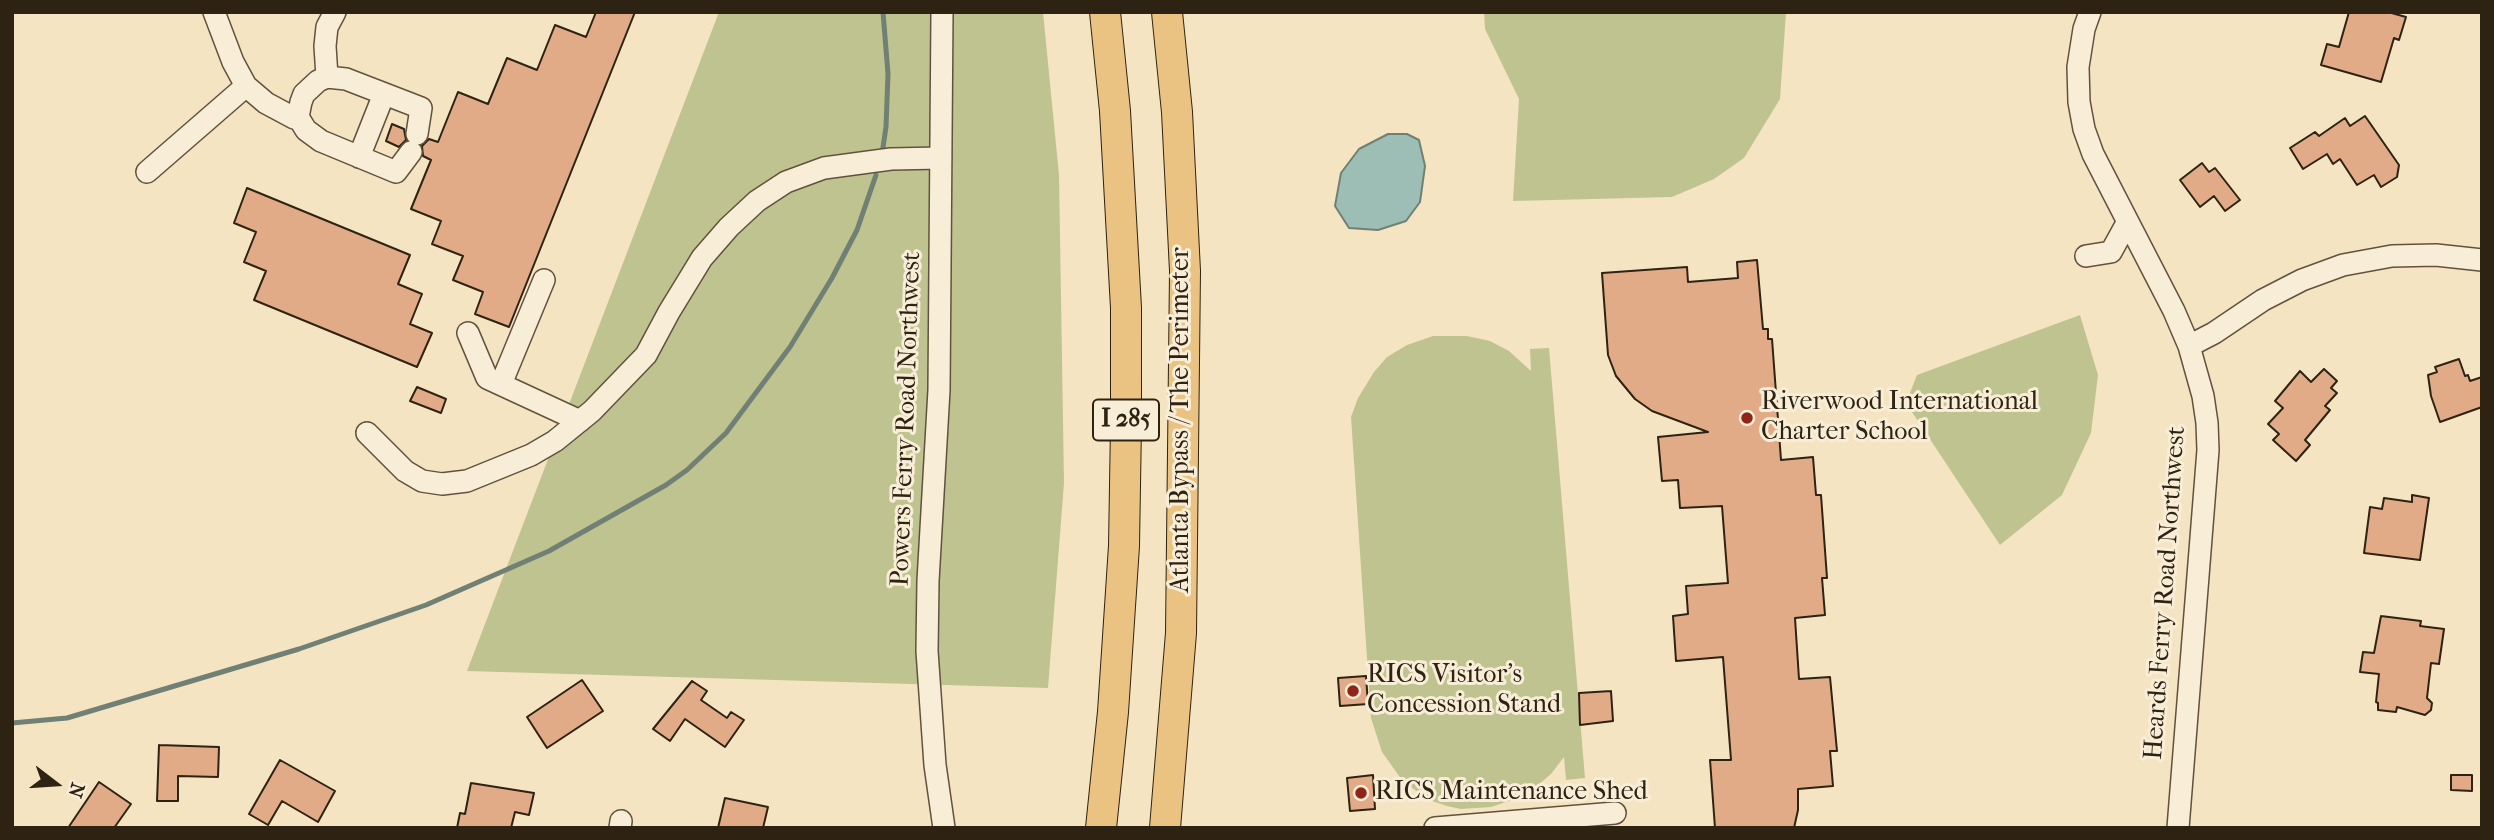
<!DOCTYPE html>
<style>
body{margin:0}
#map{position:relative;width:2494px;height:840px;overflow:hidden;background:#f5e4c2;font-family:"IM FELL French Canon",serif}
canvas{display:block}
.frame{position:absolute;inset:0;border:14px solid #2e2212;pointer-events:none}
.north{position:absolute;left:21px;top:749px;width:70px;height:70px;-webkit-text-stroke:5px #f8edd7;paint-order:stroke;rotate:107deg;font-size:19px;font-weight:700;line-height:28px;text-align:center;color:#2e2212}
.north::after{content:'';display:block;margin:auto;width:24px;height:32px;background:#2e2212;clip-path:polygon(50% 0,100% 100%,50% 72%,0 100%)}
</style>
<div id="map">
<canvas width="2494" height="840"></canvas>
<div class="frame"></div>
<div class="north">N</div>
</div>
<script>
const ctx = document.querySelector('canvas').getContext('2d');
ctx.lineJoin = 'round';
function fill(path, color) {
  ctx.fillStyle = color;
  ctx.fill(path, 'evenodd');
}
function poly(rows) {
  const path = new Path2D();
  for (const r of rows) {
    path.moveTo(r[0], r[1]);
    for (let i = 2; i < r.length; i += 2) path.lineTo(r[i], r[i + 1]);
  }
  return path;
}
function strokePath(path, color, width, dash) {
  ctx.strokeStyle = color;
  ctx.lineWidth = width;
  ctx.lineCap = dash ? 'butt' : 'round';
  ctx.setLineDash(dash || []);
  ctx.stroke(path);
}
function label(font, color, halo, rows, align = 'center') {
  ctx.font = font + ' "IM FELL French Canon",serif';
  ctx.lineWidth = 6;
  ctx.setLineDash([]);
  ctx.textBaseline = 'middle';
  ctx.strokeStyle = halo;
  ctx.fillStyle = color;
  for (const [text, x, y, turn = 0] of rows) {
    ctx.save();
    ctx.translate(x, y);
    ctx.rotate((+turn || 0) * Math.PI / 180);
    ctx.textAlign = isNaN(turn) ? turn : align;
    if (halo) ctx.strokeText(text, 0, 0);
    ctx.fillText(text, 0, 0);
    ctx.restore();
  }
}
fill(poly([
 [719,12,1043,12,1059,175,1064,483,1048,688,467,671],
 [1484,12,1786,12,1780,99,1744,158,1714,179,1672,197,1513,201,1519,99,1485,29],
 [2080,315,2098,375,2091,433,2062,495,2000,545,1906,403,1917,375],
 [1433,336,1467,336,1490,341,1509,351,1531,371,1530,349,1549,348,1585,778,1566,780,1564,757,1551,774,1532,790,1521,797,1491,807,1461,809,1447,806,1429,800,1415,790,1402,780,1382,752,1371,718,1351,417,1358,398,1374,372,1387,357,1407,345]
]), '#bfc390');
const water = poly([
 [1388,134,1407,134,1419,140,1425,166,1420,202,1406,221,1378,230,1349,228,1335,206,1341,173,1359,149,1388,134]
]);
fill(water, '#9cbeb5');
strokePath(water, '#708074', 2);
strokePath(poly([
 [882,154,886,127,888,74,883,12],
 [12,723,67,718,299,649,426,605,549,551,666,485,687,470,726,433,790,347,832,278,857,230,876,175]
]), '#708074', 5);
const building = poly([
 [596,12,635,12,509,327,475,314,483,292,453,280,463,256,432,244,441,221,411,209,431,160,423,156,422,146,429,139,438,142,458,92,488,104,507,58,537,70,555,25,586,37,596,12],
 [2349,12,2388,12,2406,17,2399,40,2394,38,2381,82,2321,65,2327,44,2339,47,2349,12],
 [2365,116,2399,165,2397,177,2381,187,2374,175,2357,185,2340,159,2333,164,2327,154,2303,169,2290,148,2315,132,2319,136,2345,118,2350,126,2365,116],
 [392,124,404,129,406,140,399,147,386,141,392,124],
 [2202,163,2209,172,2215,168,2240,200,2225,211,2214,196,2200,207,2180,180,2202,163],
 [247,188,410,255,398,284,422,294,410,324,432,333,417,367,254,300,266,271,244,262,256,232,234,223,247,188],
 [1757,260,1763,329,1768,329,1768,339,1772,339,1781,460,1813,457,1816,495,1821,495,1827,578,1822,578,1825,615,1795,618,1799,679,1830,677,1837,751,1830,751,1833,786,1798,789,1798,810,1794,828,1715,828,1710,760,1731,760,1723,657,1676,661,1673,616,1688,614,1686,586,1728,583,1722,506,1680,508,1678,480,1662,481,1658,437,1708,432,1652,411,1635,399,1616,376,1608,355,1602,273,1687,267,1688,282,1738,278,1737,262,1757,260],
 [2459,359,2465,376,2468,375,2470,381,2482,377,2482,407,2440,422,2431,396,2428,375,2437,372,2435,367,2459,359],
 [2324,369,2337,381,2331,388,2337,393,2325,406,2330,410,2305,440,2310,445,2296,461,2273,440,2279,434,2268,424,2283,408,2275,401,2300,371,2311,382,2324,369],
 [417,387,446,399,441,413,410,401,417,387],
 [2412,495,2429,498,2420,560,2364,553,2370,507,2382,509,2384,498,2412,502,2412,495],
 [2381,616,2421,621,2420,626,2444,629,2439,664,2431,663,2427,698,2432,703,2431,710,2425,715,2397,707,2396,712,2378,710,2378,703,2376,702,2379,674,2360,672,2363,652,2374,653,2381,616],
 [1366,676,1368,704,1340,706,1338,678,1366,676],
 [582,680,603,711,547,748,527,717,582,680],
 [692,681,707,691,701,700,727,718,731,712,744,720,725,747,685,719,670,741,653,729,692,681],
 [1611,691,1613,721,1580,725,1579,693,1611,691],
 [159,745,219,747,218,777,178,776,178,801,157,801,159,745],
 [280,760,335,791,318,822,282,801,268,825,249,814,280,760],
 [1373,775,1375,809,1350,811,1347,778,1373,775],
 [2451,775,2472,775,2472,791,2451,790,2451,775],
 [99,782,131,804,114,828,68,828,99,782],
 [471,783,534,793,529,815,515,812,511,828,457,828,460,813,465,814,471,783],
 [725,798,768,807,763,828,718,828,725,798]
]);
fill(building, '#e2ab88');
strokePath(building, '#2e2212', 2);
const minor = poly([
 [214,12,233,62,246,86,266,103,294,118,298,117],
 [942,12,939,390,928,581,927,651,935,765,944,828],
 [2090,12,2084,29,2078,67,2079,102,2084,129,2093,154,2174,311,2189,346,2203,396,2207,423,2208,450,2178,828],
 [327,77,325,46,327,27,335,12],
 [411,152,396,172,321,141,306,130,298,117,301,102,304,94,318,81,327,77,346,79,421,108,417,134],
 [359,157,384,94],
 [147,172,246,86],
 [2086,256,2111,252,2127,223],
 [468,333,487,378,580,421],
 [2189,346,2214,333,2263,300,2302,280,2343,265,2392,256,2436,255,2482,260],
 [501,384,544,280],
 [367,433,405,471,422,481,442,484,467,481,531,455,555,441,592,411,646,355,669,312,702,258,729,227,757,201,786,182,824,168,891,159,941,158],
 [620,828,621,821],
 [1435,828,1615,813]
]);
const highway = poly([
 [1101,828,1113,712,1124,546,1126,425,1126,308,1115,111,1105,12],
 [1165,828,1181,633,1185,271,1177,112,1167,12]
]);
strokePath(minor, '#60523e', 24);
strokePath(highway, '#2e2212', 32);
strokePath(minor, '#f8edd7', 21);
strokePath(highway, '#eac281', 30);
for (const [x, y, r, color] of [
 [1747,418,7,"#8f2418"],
 [1353,691,7,"#8f2418"],
 [1361,793,7,"#8f2418"]
]) {
  const dot = new Path2D();
  dot.arc(x, y, r, 0, 2 * Math.PI);
  ctx.fillStyle = color;
  ctx.fill(dot);
  strokePath(dot, '#f8edd7', 2.5);
}
for (const [x, y, w] of [
 [1126,420,66]
]) {
  const box = new Path2D();
  box.roundRect(x - w / 2, y - 20.5, w, 41, 5);
  ctx.fillStyle = '#f8edd7';
  ctx.fill(box);
  strokePath(box, '#2e2212', 2);
}
label('bold 24px', '#2e2212', null, [
 ["I 285",1126,420]
]);
label('26px', '#2e2212', '#f8edd7', [
 ["Riverwood International",1761,403],
 ["Charter School",1761,433],
 ["RICS Visitor's",1367,676],
 ["Concession Stand",1367,706],
 ["RICS Maintenance Shed",1375,793]
], 'left');
label('26px', '#2e2212', '#f8edd7', [
 ["Powers Ferry Road Northwest",907,419,-88],
 ["Atlanta Bypass / The Perimeter",1182,420,-90],
 ["Heards Ferry Road Northwest",2166,593,-86]
]);
</script>
